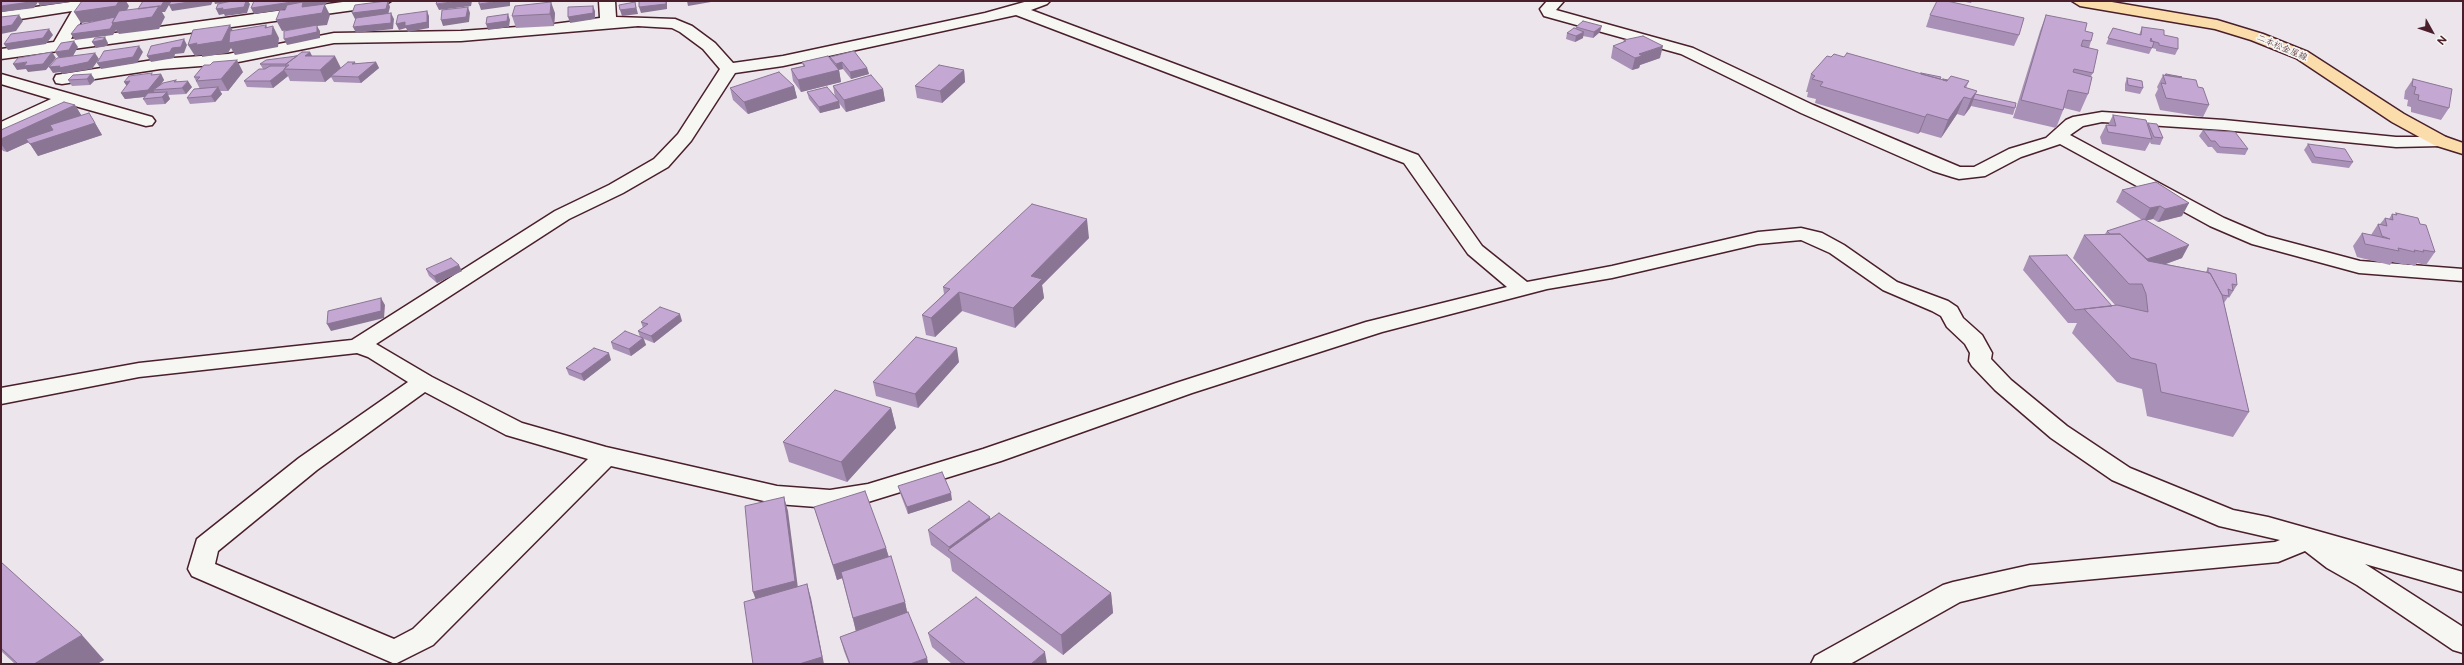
<!DOCTYPE html>
<meta charset="utf-8">
<style>
body{margin:0}
#map{position:relative;width:2464px;height:665px;overflow:hidden;background:#ece6ec;font-family:"Balsamiq Sans",sans-serif}
canvas{display:block}
.frame{position:absolute;inset:0;border:2px solid #4a1f2b;pointer-events:none}
.north{position:absolute;left:2412px;top:12px;width:40px;height:40px;-webkit-text-stroke:3px #f6f6f2;paint-order:stroke;rotate:130deg;font-size:11px;font-weight:700;line-height:16px;text-align:center;color:#4a1f2b}
.north::after{content:'';display:block;margin:auto;width:14px;height:18px;background:#4a1f2b;clip-path:polygon(50% 0,100% 100%,50% 72%,0 100%)}
</style>
<div id="map">
<canvas width="2464" height="665"></canvas>
<div class="frame"></div>
<div class="north">N</div>
</div>
<script>
const ctx = document.querySelector('canvas').getContext('2d');
ctx.lineJoin = 'round';
function poly(rows) {
  const path = new Path2D();
  for (const r of rows) {
    path.moveTo(r[0], r[1]);
    for (let i = 2; i < r.length; i += 2) path.lineTo(r[i], r[i + 1]);
  }
  return path;
}
function strokePath(path, color, width, dash) {
  ctx.strokeStyle = color;
  ctx.lineWidth = width;
  ctx.lineCap = dash ? 'butt' : 'round';
  ctx.setLineDash(dash || []);
  ctx.stroke(path);
}
function fill(path, color) {
  ctx.fillStyle = color;
  ctx.fill(path, 'evenodd');
}
function label(font, color, halo, rows, align = 'center') {
  ctx.font = font + ' "Balsamiq Sans","Klee One",sans-serif';
  ctx.lineWidth = 3.5;
  ctx.setLineDash([]);
  ctx.textBaseline = 'middle';
  ctx.strokeStyle = halo;
  ctx.fillStyle = color;
  for (const [text, x, y, turn = 0] of rows) {
    ctx.save();
    ctx.translate(x, y);
    ctx.rotate((+turn || 0) * Math.PI / 180);
    ctx.textAlign = isNaN(turn) ? turn : align;
    if (halo) ctx.strokeText(text, 0, 0);
    ctx.fillText(text, 0, 0);
    ctx.restore();
  }
}
const street = poly([
 [77,1,116,1,113,4,89,8,71,39,350,1,391,1,383,6,1,59,1,49,54,42,72,11,1,22,1,12,77,1],
 [599,1,615,1,616,17,675,19,692,26,715,43,733,63,783,56,985,13,1028,1,1050,1,1047,4,1031,10,1418,155,1482,246,1527,282,1612,266,1758,232,1801,228,1822,233,1844,245,1897,282,1948,301,1957,307,1963,318,1982,335,1992,353,1991,359,2011,380,2067,426,2130,468,2233,510,2268,517,2463,572,2463,592,2365,564,2463,627,2463,653,2453,650,2357,585,2327,568,2305,551,2278,562,2030,585,1960,602,1850,664,1811,664,1815,656,1943,585,1953,582,2030,565,2275,542,2280,540,2219,526,2112,480,2051,438,1995,390,1972,366,1969,361,1970,353,1965,344,1947,327,1941,316,1932,311,1883,290,1830,253,1801,240,1758,244,1612,278,1547,289,1382,332,1192,393,1001,461,868,502,830,508,777,504,611,466,433,645,395,664,192,576,188,569,197,539,299,458,408,382,368,357,357,353,139,377,1,404,1,388,139,363,352,340,555,211,609,185,654,159,678,134,720,69,703,49,680,32,672,28,638,26,461,41,334,43,228,64,160,69,62,84,56,83,54,79,56,75,160,59,228,54,334,33,461,31,546,25,600,18,599,1],
 [1016,15,1404,163,1468,254,1507,287,1366,322,1176,383,983,449,868,484,830,490,777,486,606,447,522,423,432,377,376,344,569,219,623,193,668,167,691,141,735,73,783,66,1016,15],
 [425,392,506,435,588,459,413,629,394,639,215,564,218,551,317,470,425,392],
 [1547,1,1564,1,1556,10,1693,48,1813,105,1960,167,1974,167,2009,149,2046,138,2066,120,2073,117,2102,112,2224,120,2396,137,2446,137,2449,141,2446,145,2440,146,2396,147,2224,130,2102,122,2083,126,2070,135,2224,218,2266,236,2360,261,2463,269,2463,281,2359,273,2252,244,2210,226,2060,144,2021,157,1985,176,1959,179,1952,177,1933,171,1801,113,1681,54,1544,16,1540,9,1547,1],
 [1,74,152,117,155,121,152,125,146,126,68,104,1,134,1,122,51,99,1,84,1,74]
]);
const primary = poly([
 [2072,1,2106,1,2217,20,2263,34,2308,52,2404,114,2446,137,2463,143,2463,154,2434,145,2392,122,2296,58,2251,40,2215,29,2080,6,2072,1]
]);
strokePath(street, '#4a1f2b', 3);
strokePath(primary, '#4a1f2b', 3);
fill(street, '#f6f6f2');
fill(primary, '#faddab');
fill(poly([
 [1960,1,1972,1,1971,3],
 [555,13,554,26,516,28,512,16],
 [1930,15,2019,35,2014,46,1926,27],
 [2046,15,2085,31,2091,41,2089,48,2093,73,2091,76,2088,94,2080,112,2064,108,2056,128,2013,118,2040,31],
 [1576,27,1600,32,1593,38,1583,36,1583,38,1575,42,1566,39,1567,33,1575,29],
 [2142,27,2164,35,2178,49,2175,55,2156,51,2156,49,2152,48,2149,54,2106,44,2113,28,2139,35],
 [1624,40,1660,58,1640,65,1639,68,1632,70,1611,58,1613,46,1623,42],
 [310,52,312,56,341,68,355,62,356,64,376,62,379,68,361,83,334,82,331,77,325,82,290,81,288,76,273,88,247,87,244,81,263,69,260,64],
 [830,57,867,68,869,74,851,79,843,69,839,70,841,82,801,92,793,81,791,69,803,66,802,62,830,59],
 [1831,57,1844,57,1943,80,1948,80,1969,81,1966,88,1975,94,2015,108,2013,115,1971,106,1964,116,1957,114,1941,138,1920,132,1918,134,1815,103,1816,99,1807,97,1808,92,1806,92,1811,74],
 [964,70,965,82,942,103,917,98,915,86],
 [243,72,228,91,220,91,222,94,215,102,190,104,187,98,200,89,194,77],
 [91,74,95,80,90,85,72,86,68,80],
 [161,74,164,80,161,84,176,80,177,82,192,87,186,94,168,95,170,99,165,104,147,105,143,99,145,97,125,99,121,93,153,75],
 [2163,75,2198,87,2209,105,2203,117,2160,110,2155,95,2158,89,2157,87],
 [2127,78,2143,88,2140,94,2125,91,2125,84],
 [2413,79,2449,108,2441,120,2411,112,2411,107,2407,106,2408,100,2404,99,2405,91],
 [794,86,797,98,748,114,733,100,730,88],
 [833,86,883,89,885,101,846,112,839,103,840,108,820,113,809,99,807,92,835,97],
 [75,105,81,115,95,123,102,135,38,156,29,142,7,152,3,151,1,148,1,130],
 [2113,115,2147,125,2148,123,2163,138,2160,145,2151,144,2150,142,2145,151,2102,144,2100,137,2106,125,2108,125],
 [2203,130,2248,149,2245,155,2217,153,2212,147,2208,147,2199,136],
 [2308,144,2353,162,2349,168,2312,163,2304,150],
 [2156,182,2182,216,2158,222,2153,219,2146,220,2182,258,2166,264,2206,272,2208,268,2237,285,2229,298,2228,297,2224,303,2249,412,2233,437,2147,416,2142,389,2117,382,2072,333,2077,323,2068,323,2023,270,2029,256,2112,306,2115,305,2073,258,2084,235,2105,234,2107,231,2142,220,2116,202,2122,190],
 [2396,213,2420,224,2435,252,2426,265,2417,263,2415,266,2407,264,2406,265,2392,262,2390,265,2357,257,2353,246,2362,233,2371,235,2378,224,2380,224,2385,218,2389,219,2392,214,2395,215],
 [1089,238,1042,285,1044,298,1015,328,962,311,935,337,926,335,922,315,944,294,943,287],
 [426,269,462,271,437,283,429,276],
 [682,321,654,343,644,339,646,345,631,356,613,349,611,342,640,337,638,331,643,328,641,322],
 [611,360,584,381,569,375,566,368],
 [959,362,918,408,876,396,873,382],
 [891,408,896,428,847,482,789,462,783,442],
 [898,486,952,500,908,514,900,493],
 [814,507,886,548,889,557,905,602,907,612,927,658,928,664,849,664,844,651,840,637,856,631,842,578,837,580],
 [991,519,1111,593,1113,613,1063,655,952,571,950,559,931,545,928,530],
 [1,562,104,660,97,664,15,664,1,651],
 [928,633,1047,664,952,664,932,647]
]), '#a990b6');
fill(poly([
 [31,1,78,1,40,6,38,2,34,8,2,12,1,10,1,6],
 [119,1,126,1,129,6,123,18,142,15,164,1,213,1,211,5,172,11,169,5,165,12,162,12,165,17,159,29,119,34,116,30,113,35,75,40,71,34,112,23,116,19,81,23,74,12],
 [214,1,239,1,215,4],
 [246,1,248,1,250,4,247,13,225,16,224,14,219,15,216,9],
 [292,1,327,1,326,5,325,5,330,15,327,25,317,26,320,31,320,38,287,45,284,39,317,26,282,31,276,20,295,8,254,14,251,8],
 [388,1,390,7,388,15,355,19,352,13],
 [460,1,472,1,471,6,439,10,436,4],
 [501,1,510,1,510,6,481,10,479,4],
 [666,1,667,1,667,9,641,13,639,7],
 [687,1,711,1,711,2,688,6],
 [551,2,555,13,554,26,550,14],
 [635,2,638,14,622,16,620,10],
 [593,6,595,11,595,19,570,23,568,17],
 [468,7,470,13,469,22,443,26,441,20],
 [427,11,429,16,429,28,408,32,406,28,399,30,396,24],
 [391,13,394,19,393,29,356,33,353,27],
 [508,14,510,20,509,27,488,30,486,24],
 [19,15,23,21,16,31,1,34,1,27],
 [230,25,236,37,265,28,266,25,271,35,273,26,279,38,278,47,235,55,231,48,228,53,202,57,202,55,195,56,188,45],
 [1602,26,1600,32,1593,38,1594,32],
 [49,29,53,35,46,44,8,50,4,44],
 [1584,32,1583,38,1575,42,1576,36],
 [105,37,108,43,107,46,96,48,92,42],
 [184,39,187,45,184,53,175,54,174,58,151,62,147,56,172,48],
 [74,41,78,47,73,56,59,58,55,52],
 [139,46,143,52,137,63,101,69,97,63],
 [1663,46,1660,58,1640,65,1639,68,1632,70,1635,58,1639,54],
 [52,52,56,58,46,70,28,72,26,69,17,70,13,64,27,62],
 [310,52,316,64,305,56],
 [95,53,99,59,92,69,62,74,61,72,53,73,49,67],
 [335,56,341,68,331,76,331,77,325,82,320,70],
 [237,60,243,72,228,91,221,79],
 [376,62,379,68,361,83,358,77],
 [842,62,843,69,837,70,836,64],
 [867,68,869,74,851,79,850,72],
 [284,70,288,76,273,88,270,81],
 [839,70,841,82,801,92,798,80],
 [964,70,965,82,942,103,940,91],
 [91,74,95,80,90,85,87,79],
 [161,74,164,80,157,90,153,90,155,93,152,96,125,99,121,93],
 [130,81,128,88,124,82],
 [188,81,192,87,186,94,182,88],
 [794,86,797,98,748,114,744,102],
 [218,87,222,94,215,102,211,96],
 [883,89,885,101,846,112,844,100],
 [1977,91,1970,108,1964,116,1971,99],
 [167,92,170,99,165,104,162,97],
 [1964,97,1957,114,1941,138,1948,120],
 [839,101,840,108,820,113,819,107],
 [75,105,83,118,29,142,26,139,29,142,7,152,1,144,1,139],
 [1927,114,1920,132,1918,134,1925,117],
 [95,123,102,135,38,156,30,144],
 [2189,203,2182,216,2158,222,2165,209],
 [2160,206,2153,219,2144,221,2150,208],
 [1087,219,1089,238,1042,285,1044,298,1015,328,1013,308,1031,276],
 [2189,245,2182,258,2132,276,2139,262],
 [459,265,462,271,437,283,434,276],
 [959,292,962,311,935,337,931,318],
 [381,298,385,305,384,318,331,331,327,324],
 [680,314,682,321,654,343,651,336],
 [643,338,646,345,631,356,629,349],
 [957,348,959,362,918,408,915,394],
 [609,353,611,360,584,381,581,374],
 [891,408,896,428,847,482,841,462],
 [951,493,952,500,908,514,907,507],
 [784,497,788,511,799,596,758,606,753,592],
 [990,517,993,531,951,552,949,547],
 [886,548,890,562,837,580,833,565],
 [807,584,811,598,824,664,799,664],
 [1111,593,1113,613,1063,655,1061,635],
 [905,602,908,616,856,632,853,618],
 [82,635,104,660,97,664,34,664],
 [1045,652,1047,664,1031,664],
 [927,658,928,664,910,664]
]), '#8a7594');
const building = poly([
 [2,1,31,1,30,2,1,6,1,3,2,1],
 [82,1,119,1,116,6,74,12,82,1],
 [143,1,164,1,161,6,138,9,143,1],
 [171,1,196,1,169,5,171,1],
 [232,1,246,1,244,7,222,10,223,8,216,9,218,4,232,1],
 [254,1,292,1,292,2,251,8,254,1],
 [386,1,388,1,386,9,352,13,355,5,386,1],
 [437,1,460,1,436,4,437,1],
 [479,1,501,1,479,4,479,1],
 [639,1,666,1,666,4,639,7,639,1],
 [1937,1,1947,1,2024,18,2019,35,1930,15,1937,1],
 [303,2,302,7,325,4,322,13,276,20,280,10,285,10,287,5,303,2],
 [551,2,550,14,512,16,515,6,551,2],
 [635,2,636,8,620,10,619,5,635,2],
 [159,6,152,17,112,23,119,11,159,6],
 [593,6,593,13,568,17,568,7,593,6],
 [468,7,466,17,441,20,442,10,468,7],
 [427,11,427,22,405,26,405,22,396,24,398,15,427,11],
 [391,13,391,23,353,27,356,18,391,13],
 [508,14,507,21,486,24,487,17,508,14],
 [19,15,12,25,1,27,1,17,19,15],
 [2046,15,2087,23,2085,31,2093,33,2091,41,2083,40,2081,46,2098,50,2093,73,2074,69,2073,72,2092,77,2088,94,2068,90,2063,110,2021,100,2046,15],
 [115,17,112,23,113,24,110,29,71,34,78,25,115,17],
 [1583,21,1602,26,1594,32,1576,27,1583,21],
 [230,25,222,41,196,45,197,43,188,45,193,30,230,25],
 [266,25,265,28,273,26,272,35,229,43,230,31,266,25],
 [317,25,317,32,284,39,284,31,317,25],
 [2142,27,2164,30,2164,35,2178,38,2178,49,2159,45,2159,43,2152,41,2151,38,2150,41,2154,42,2152,48,2108,38,2113,28,2141,35,2142,27],
 [1574,28,1584,32,1576,36,1567,33,1574,28],
 [49,29,43,38,4,44,11,34,49,29],
 [1643,36,1663,46,1639,54,1642,56,1635,58,1613,46,1626,41,1624,40,1643,36],
 [105,37,103,40,92,42,95,38,105,37],
 [184,39,181,47,172,48,170,52,147,56,151,46,184,39],
 [74,41,69,50,55,52,61,43,74,41],
 [139,46,133,57,97,63,104,51,139,46],
 [854,51,867,68,850,72,842,62,836,64,830,57,854,51],
 [52,52,43,64,24,66,27,62,13,64,18,58,52,52],
 [302,52,310,52,305,56,335,56,320,70,284,69,289,65,285,65,302,52],
 [95,53,88,62,59,68,60,66,49,67,57,58,95,53],
 [1847,53,1947,81,1951,76,1969,81,1964,87,1977,91,1971,99,1964,97,1948,120,1927,114,1925,117,1820,86,1823,82,1812,79,1815,76,1811,74,1827,56,1831,57,1834,54,1844,57,1847,53],
 [297,56,286,64,260,64,266,60,297,56],
 [828,56,839,70,798,80,791,69,805,66,802,62,828,56],
 [237,60,221,79,196,81,200,77,194,77,204,65,210,65,213,62,237,60],
 [348,62,355,62,352,64,376,62,358,77,331,76,348,62],
 [939,65,964,70,940,91,915,86,939,65],
 [270,66,286,66,286,67,284,69,284,70,270,81,244,81,259,69,265,69,270,66],
 [779,72,794,86,744,102,730,88,779,72],
 [152,73,151,75,161,74,148,90,121,93,130,81,124,82,129,76,152,73],
 [1921,73,1941,77,1940,79,1921,74,1921,73],
 [91,74,87,79,68,80,73,75,91,74],
 [2166,74,2182,77,2165,75,2166,74],
 [871,75,883,89,844,100,833,86,871,75],
 [2163,75,2196,80,2198,87,2203,88,2209,105,2166,98,2161,83,2166,84,2163,75],
 [2127,78,2142,81,2143,88,2128,85,2127,78],
 [1943,79,1948,80,1947,81,1943,80,1943,79],
 [2413,79,2452,89,2449,108,2418,100,2419,95,2414,94,2416,87,2412,86,2413,79],
 [176,80,174,82,188,81,182,88,153,90,163,83,176,80],
 [218,87,211,96,187,98,194,89,218,87],
 [827,87,839,101,819,107,807,92,827,87],
 [167,92,162,97,143,99,148,93,167,92],
 [1975,94,2016,103,2015,108,1973,99,1975,94],
 [64,102,75,105,1,139,1,136,2,135,1,135,1,130,64,102],
 [89,113,95,123,30,144,26,139,53,130,50,125,89,113],
 [2113,115,2146,120,2152,139,2108,132,2106,125,2116,126,2113,115],
 [2148,123,2157,124,2163,138,2154,137,2148,123],
 [2203,130,2235,132,2248,149,2220,147,2215,141,2211,141,2203,130],
 [2308,144,2345,149,2353,162,2315,157,2308,144],
 [2156,182,2189,203,2165,209,2160,206,2150,208,2122,190,2156,182],
 [1032,204,1087,219,1031,276,1042,279,1013,308,959,292,931,318,922,315,950,289,943,287,1032,204],
 [2396,213,2418,218,2420,224,2426,225,2435,252,2423,250,2424,252,2414,250,2415,252,2398,248,2399,251,2365,244,2362,233,2390,239,2382,236,2378,224,2387,226,2385,218,2393,220,2392,214,2397,215,2396,213],
 [2144,219,2189,245,2147,259,2120,234,2110,234,2107,231,2144,219],
 [2120,234,2148,261,2210,273,2222,295,2249,412,2161,392,2156,364,2131,358,2084,309,2117,305,2148,312,2146,294,2142,284,2129,284,2084,235,2120,234],
 [2067,255,2112,306,2084,309,2075,310,2029,256,2067,255],
 [451,258,459,265,434,276,426,269,451,258],
 [2208,268,2236,274,2237,285,2232,284,2233,291,2228,289,2229,296,2222,295,2210,273,2208,273,2208,268],
 [381,298,381,311,327,324,328,311,381,298],
 [660,307,680,314,651,336,638,331,648,324,641,322,660,307],
 [625,331,643,338,629,349,611,342,625,331],
 [916,337,957,348,915,394,873,382,916,337],
 [594,348,609,353,581,374,566,368,594,348],
 [835,390,891,408,841,462,783,442,835,390],
 [942,472,951,493,907,507,898,486,942,472],
 [865,491,886,548,833,565,814,507,865,491],
 [784,497,795,581,753,592,745,506,784,497],
 [969,501,990,517,949,547,928,530,969,501],
 [999,513,1111,593,1061,635,948,550,999,513],
 [891,556,905,602,853,618,841,572,891,556],
 [1,562,82,635,34,664,18,664,1,648,1,562],
 [807,584,822,657,799,664,753,664,744,602,807,584],
 [976,597,1045,652,1031,664,966,664,928,633,976,597],
 [908,612,927,658,910,664,850,664,840,637,908,612]
]);
fill(building, '#c5a7d4');
strokePath(building, '#8a7594', 1);
label('9px', '#4a1f2b', '#f6f6f2', [
 ["二本松金屋線",2282,48,23]
]);
</script>
